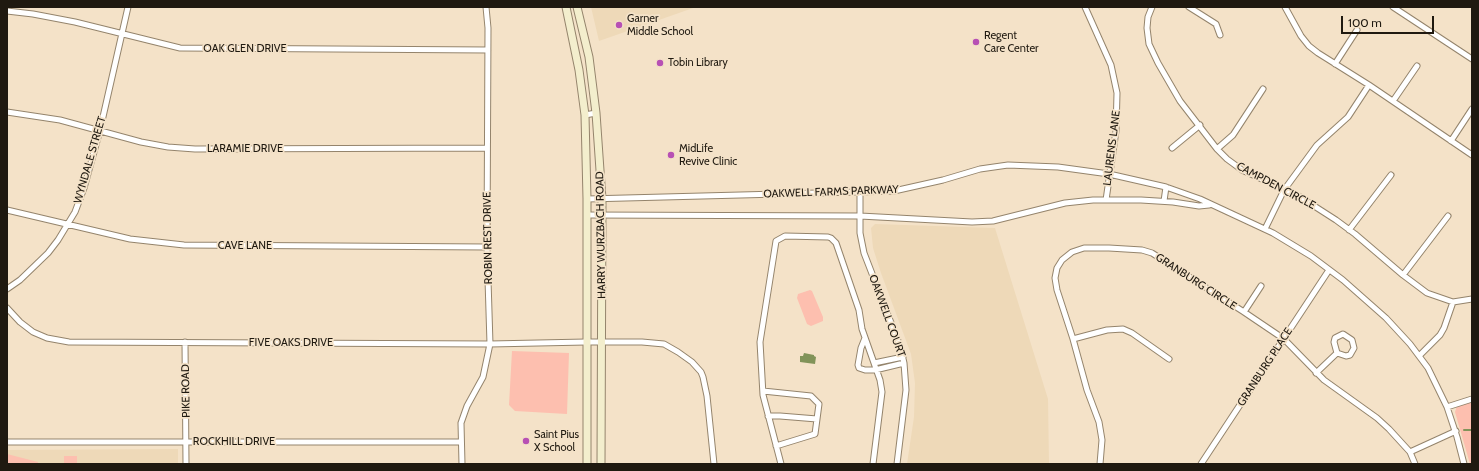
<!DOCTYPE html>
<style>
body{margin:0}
#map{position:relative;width:1479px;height:471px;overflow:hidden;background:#f4e2c8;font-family:Cabin,sans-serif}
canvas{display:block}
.frame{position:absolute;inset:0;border:8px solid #1f1910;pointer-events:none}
.scale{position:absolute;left:1341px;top:16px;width:93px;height:18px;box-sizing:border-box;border:2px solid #1f1910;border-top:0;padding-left:5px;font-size:12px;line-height:14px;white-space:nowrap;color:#1f1910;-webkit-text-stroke:3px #f4e2c8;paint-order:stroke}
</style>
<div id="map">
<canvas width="1479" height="471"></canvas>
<div class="frame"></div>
<div class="scale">100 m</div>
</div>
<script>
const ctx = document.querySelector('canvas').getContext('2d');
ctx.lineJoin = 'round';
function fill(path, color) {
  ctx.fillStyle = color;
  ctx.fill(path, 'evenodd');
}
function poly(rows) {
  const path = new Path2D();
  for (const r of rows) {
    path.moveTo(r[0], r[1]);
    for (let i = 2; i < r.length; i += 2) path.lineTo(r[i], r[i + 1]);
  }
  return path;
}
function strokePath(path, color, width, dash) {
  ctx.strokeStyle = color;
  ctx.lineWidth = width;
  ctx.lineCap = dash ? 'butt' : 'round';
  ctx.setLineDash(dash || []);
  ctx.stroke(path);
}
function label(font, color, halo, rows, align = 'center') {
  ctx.font = font + ' Cabin,sans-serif';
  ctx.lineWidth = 3.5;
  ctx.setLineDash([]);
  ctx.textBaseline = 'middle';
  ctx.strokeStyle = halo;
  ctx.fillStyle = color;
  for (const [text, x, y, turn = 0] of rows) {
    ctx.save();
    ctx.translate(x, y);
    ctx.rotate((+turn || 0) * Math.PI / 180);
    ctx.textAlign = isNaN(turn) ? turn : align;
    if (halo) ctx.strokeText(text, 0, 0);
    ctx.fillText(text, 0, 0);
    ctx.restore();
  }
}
fill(poly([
 [591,7,696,7,599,41],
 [875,224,995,228,1048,399,1049,464,907,464,914,417,915,383,911,354,881,273,873,248,871,228],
 [178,449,178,464,7,464,7,450]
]), '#eed9b8');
fill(poly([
 [810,290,812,291,823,317,823,321,811,326,807,324,797,298,798,294],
 [512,351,569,353,567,414,515,411,509,405],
 [1472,402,1472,464,1470,464,1455,412,1457,406],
 [7,454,38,462,38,464,7,464],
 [64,456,77,456,77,464,64,464]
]), '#fdbfaf');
fill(poly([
 [804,353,814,355,814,356,816,357,815,364,800,362,800,356,803,356]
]), '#819359');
strokePath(poly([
 [1464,430,1472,430]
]), '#819359', 2);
const street = poly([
 [1085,7,1111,65,1117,93,1116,131,1106,200],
 [1152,7,1148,17,1147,28,1149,44,1158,63,1180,101,1217,149,1227,159,1242,170,1297,195,1336,220,1355,234,1403,275,1427,293,1453,302,1472,299],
 [1189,7,1216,24,1220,35],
 [1285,7,1301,36,1309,46,1318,53,1369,85,1472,155],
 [1393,7,1472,59],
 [7,11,33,14,75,22,180,48,488,50],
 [1335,64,1357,30],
 [1393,101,1417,66],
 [7,112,60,120,141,142,168,147,195,149,487,148],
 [585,115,596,113],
 [1451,141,1472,109],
 [1172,148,1200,125],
 [1217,149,1233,135,1263,89],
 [860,192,860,233,864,253,900,346,904,363,906,390,897,464],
 [587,199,894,191,943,180,980,169,1008,165,1058,167,1109,174,1166,187,1200,199,1273,233,1311,256,1343,280,1386,318,1410,344,1428,368,1447,407,1457,437,1464,464],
 [1164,201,1166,187],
 [7,210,130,239,184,245,487,247],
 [587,215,860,216,972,222,993,221,1065,203,1093,200,1141,200,1173,202,1199,206,1209,205],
 [1265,229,1284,190,1317,145,1348,117,1369,85],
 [1349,230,1391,175],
 [1403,275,1448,216],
 [7,289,20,280,48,253,58,240,75,212,84,188,100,130,128,7],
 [7,308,20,322,33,332,47,338,69,342,490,344,586,342,642,342,664,344,678,352,692,362,701,372,703,377,707,396,714,464],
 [1244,312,1261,286],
 [865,338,861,348,858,365,859,368,865,370,875,370,904,363],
 [1073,339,1107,330,1123,329,1132,333,1169,359],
 [185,342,186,464],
 [1419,356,1440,335,1444,328,1453,302],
 [874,363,903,357],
 [1316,373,1337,353,1334,342,1335,338,1343,334,1352,340,1354,348,1350,355,1346,356,1337,353],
 [763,391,811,396,819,404,815,434,776,446],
 [1447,407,1472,399],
 [768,416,780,416,817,419],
 [7,442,461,442],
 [1410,452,1456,431],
 [462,464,461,423,467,406,483,377,490,344,487,247,488,28,486,7],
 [781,464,763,395,760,342,776,241,785,236,828,237,831,238,836,243,859,310,862,329,880,380,882,392,873,464],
 [1100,464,1102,440,1099,422,1087,390,1073,339,1057,290,1055,278,1057,268,1062,260,1072,252,1084,248,1109,248,1142,250,1152,253,1244,312,1284,339,1324,380,1377,418,1389,429,1410,452,1415,464],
 [1201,464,1329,270]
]);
const secondary = poly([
 [566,7,579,70,585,115,587,199,587,464],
 [577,7,589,57,596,113,602,199,601,464]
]);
strokePath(street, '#94846c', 7);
strokePath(secondary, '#94846c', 9);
strokePath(street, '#fff', 5);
strokePath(secondary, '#f3eecd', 7);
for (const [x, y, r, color] of [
 [619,25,4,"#b750b4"],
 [976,42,4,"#b750b4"],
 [660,63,4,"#b750b4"],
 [671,155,4,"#b750b4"],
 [526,441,4,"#b750b4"]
]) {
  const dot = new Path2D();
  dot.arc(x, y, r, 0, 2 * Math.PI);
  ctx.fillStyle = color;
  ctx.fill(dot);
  strokePath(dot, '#f4e2c8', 1.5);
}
label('11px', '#1f1910', '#f4e2c8', [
 ["Garner",627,19],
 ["Middle School",627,32],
 ["Regent",984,36],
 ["Care Center",984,49],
 ["Tobin Library",668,63],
 ["MidLife",679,149],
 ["Revive Clinic",679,162],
 ["Saint Pius",534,435],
 ["X School",534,448]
], 'left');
label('11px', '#1f1910', '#f4e2c8', [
 ["OAK GLEN DRIVE",245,49],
 ["LAURENS LANE",1112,148,-83],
 ["LARAMIE DRIVE",245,149],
 ["WYNDALE STREET",90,160,-74],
 ["CAMPDEN CIRCLE",1276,186,28],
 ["OAKWELL FARMS PARKWAY",831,192,-2],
 ["HARRY WURZBACH ROAD",601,235,-91],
 ["ROBIN REST DRIVE",488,238,-91],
 ["CAVE LANE",245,246],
 ["GRANBURG CIRCLE",1196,282,33],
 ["OAKWELL COURT",887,316,70],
 ["FIVE OAKS DRIVE",291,343],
 ["GRANBURG PLACE",1265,367,-57],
 ["PIKE ROAD",186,391,-91],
 ["ROCKHILL DRIVE",234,442]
]);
</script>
